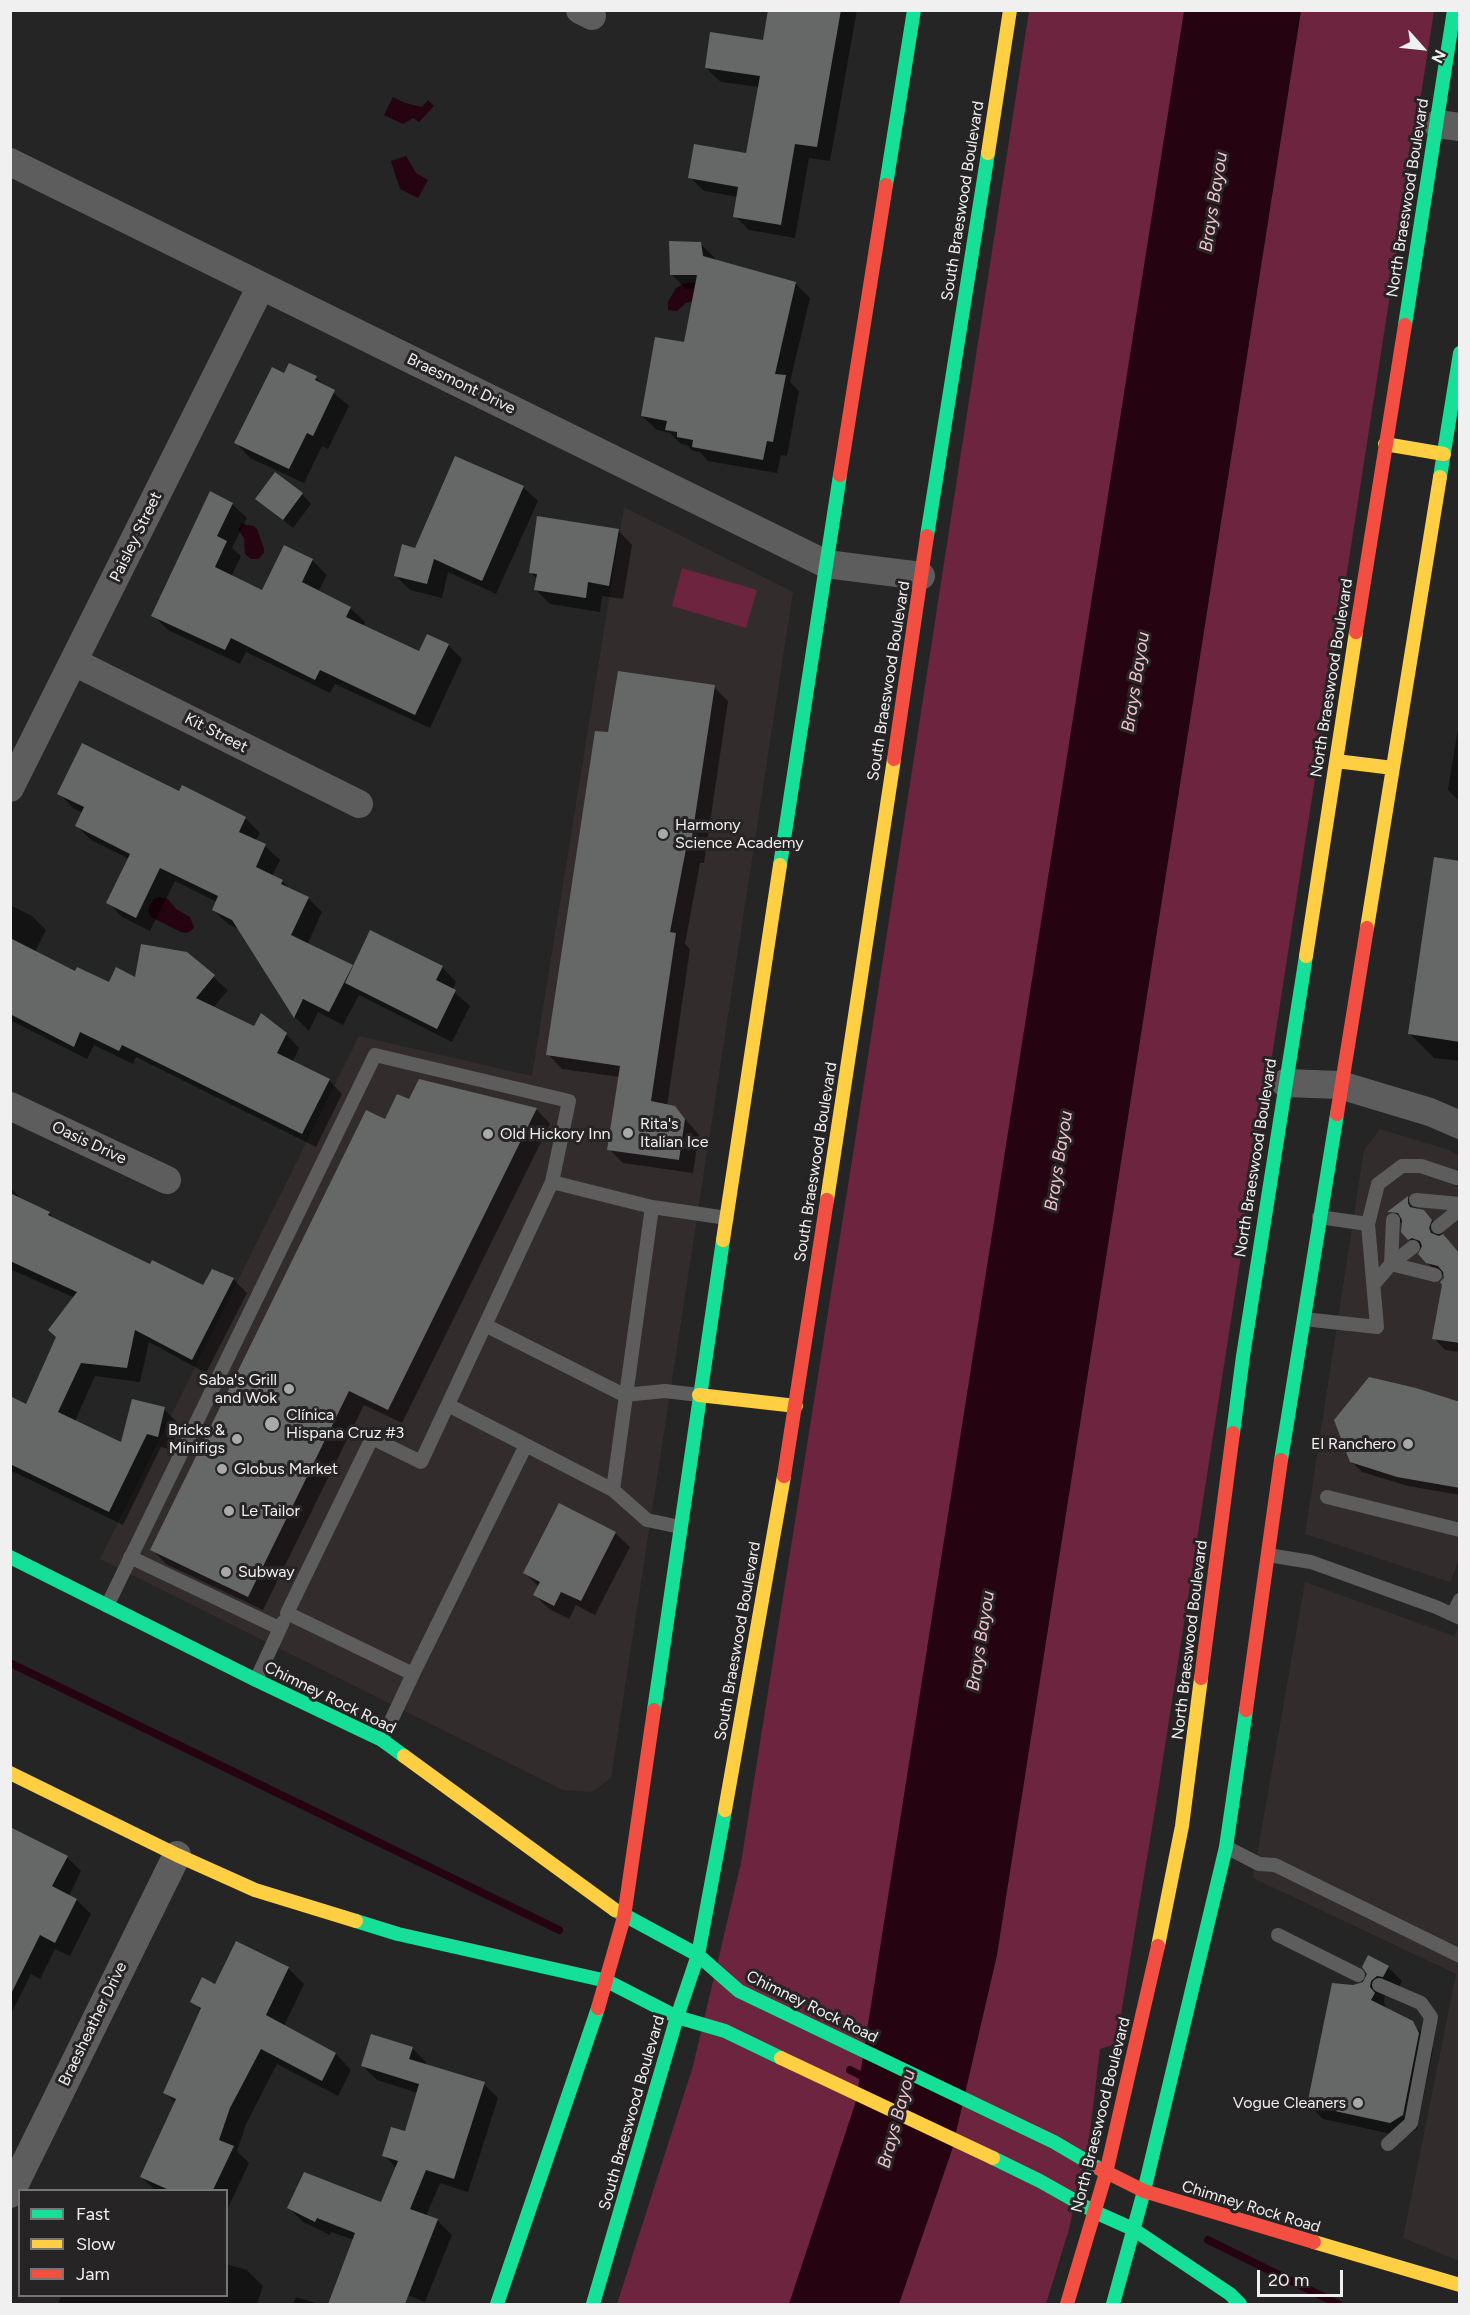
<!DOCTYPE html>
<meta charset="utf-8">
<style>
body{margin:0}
#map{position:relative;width:1470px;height:2315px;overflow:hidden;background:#252525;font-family:Figtree,sans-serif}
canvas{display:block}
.frame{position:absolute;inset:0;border:12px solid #f1f0f0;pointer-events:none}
.legend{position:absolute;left:18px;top:2189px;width:210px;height:108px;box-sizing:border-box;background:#262424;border:2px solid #777676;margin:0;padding:8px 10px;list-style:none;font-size:18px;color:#f1f0f0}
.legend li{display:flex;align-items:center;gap:12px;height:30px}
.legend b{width:30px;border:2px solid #777676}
.north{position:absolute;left:1392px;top:18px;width:60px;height:60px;-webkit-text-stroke:4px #262424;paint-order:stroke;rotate:117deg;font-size:16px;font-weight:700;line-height:24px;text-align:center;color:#f1f0f0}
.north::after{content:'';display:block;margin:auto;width:21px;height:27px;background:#f1f0f0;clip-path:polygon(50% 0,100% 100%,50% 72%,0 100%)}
.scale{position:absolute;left:1257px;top:2270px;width:86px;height:27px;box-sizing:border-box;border:3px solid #f1f0f0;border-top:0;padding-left:8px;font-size:18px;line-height:21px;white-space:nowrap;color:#f1f0f0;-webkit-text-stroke:4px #262424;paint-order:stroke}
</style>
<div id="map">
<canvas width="1470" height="2315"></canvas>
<div class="frame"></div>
<ul class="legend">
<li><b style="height:8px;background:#16e098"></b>Fast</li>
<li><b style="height:8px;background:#ffcf43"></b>Slow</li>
<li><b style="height:8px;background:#f24e42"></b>Jam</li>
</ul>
<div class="north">N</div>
<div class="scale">20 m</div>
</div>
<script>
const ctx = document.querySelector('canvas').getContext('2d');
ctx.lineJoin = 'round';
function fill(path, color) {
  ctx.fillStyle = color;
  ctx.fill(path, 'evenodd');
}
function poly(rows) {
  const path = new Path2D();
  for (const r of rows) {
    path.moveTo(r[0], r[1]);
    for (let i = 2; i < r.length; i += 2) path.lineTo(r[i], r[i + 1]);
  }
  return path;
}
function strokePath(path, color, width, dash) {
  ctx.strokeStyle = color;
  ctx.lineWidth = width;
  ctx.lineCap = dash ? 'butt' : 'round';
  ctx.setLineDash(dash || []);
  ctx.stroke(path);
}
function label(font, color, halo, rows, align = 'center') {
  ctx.font = font + ' Figtree,sans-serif';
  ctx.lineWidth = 6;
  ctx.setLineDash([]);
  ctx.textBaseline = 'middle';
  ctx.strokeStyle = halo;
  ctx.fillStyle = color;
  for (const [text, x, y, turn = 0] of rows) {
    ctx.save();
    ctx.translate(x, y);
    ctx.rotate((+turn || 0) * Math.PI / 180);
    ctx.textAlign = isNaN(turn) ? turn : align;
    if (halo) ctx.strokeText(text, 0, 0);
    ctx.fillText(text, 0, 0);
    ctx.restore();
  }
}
fill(poly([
 [624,507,793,592,611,1778,592,1792,563,1790,100,1559,359,1036,532,1076],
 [1380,1129,1449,1150,1459,1156,1459,1560,1450,1582,1305,1534,1364,1150],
 [1305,1582,1454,1636,1459,1626,1459,2261,1403,2238,1456,1974,1253,1878]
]), '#332c2d');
fill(poly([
 [1029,11,1434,11,1156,1804,1116,2044,1100,2049,1089,2140,1069,2229,1046,2304,617,2304,693,2066,741,1863,853,1154],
 [682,568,757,590,746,628,672,606]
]), '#6c243f');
fill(poly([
 [1184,11,1301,11,997,1955,952,2150,899,2304,789,2304,856,2101],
 [393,97,405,103,422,107,428,100,434,106,419,122,413,118,403,124,384,115],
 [406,156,416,173,428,180,418,198,400,189,391,161],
 [695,282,698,285,698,300,686,303,677,311,668,310,668,302,676,288,685,283],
 [242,524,254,526,257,529,264,549,264,553,258,559,251,559,245,554,244,538,238,529],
 [159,897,168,899,176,909,190,917,194,927,192,930,187,933,181,932,151,917,148,911,150,905,154,899]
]), '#260310');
fill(poly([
 [769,10,857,10,830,161,809,158,795,238,749,230,735,216,738,197,704,191,690,177,747,154,759,87,721,82,706,68,764,41],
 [700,243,715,258,715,261,795,283,810,298,790,382,799,391,787,456,781,455,777,473,708,461,700,452,693,451,687,445,681,444,670,433,657,430,642,416,685,344,696,289,686,289,672,275],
 [285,375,316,378,349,406,328,449,322,446,304,483,250,458,236,443],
 [523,487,538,501,496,594,448,572,442,598,410,590,395,575,416,550],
 [302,494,311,504,293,528,257,499],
 [232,504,247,518,232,548,241,556,231,577,263,592,312,560,327,575,318,592,350,608,365,622,363,626,420,653,448,645,462,659,430,728,335,684,330,693,246,652,240,664,168,630,153,615],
 [618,530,632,545,623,599,602,596,600,612,550,604,536,590,537,579,530,572],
 [714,687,728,701,704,863,700,863,685,944,690,949,667,1106,675,1107,699,1135,693,1173,623,1163,609,1149,620,1077,562,1069,548,1054,609,734],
 [1460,716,1460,802,1448,790],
 [183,787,245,818,260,833,255,841,265,846,280,860,272,876,282,881,291,890,308,898,322,912,308,943,354,968,442,967,456,982,452,990,470,1006,452,1042,359,995,343,1025,318,1012,309,1031,295,1017,240,930,228,924,213,910,217,902,175,881,150,931,122,917,108,902,129,859,91,840,77,826,83,813,73,808,59,793,180,793],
 [1460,863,1460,1061,1434,1058,1410,1034],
 [10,905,32,916,46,930,35,952,76,973,110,984,137,979,186,954,228,990,213,1008,255,1028,286,1034,299,1048,292,1063,329,1080,342,1094,316,1147,136,1057,133,1064,94,1045,87,1059,10,1020],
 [409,1101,536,1109,550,1124,402,1423,364,1405,263,1610,166,1564,152,1549,385,1121],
 [10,1188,24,1201,49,1213,57,1221,151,1266,204,1287,233,1279,247,1293,206,1373,149,1342,140,1382,95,1376,75,1421,122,1444,164,1409,178,1423,172,1450,161,1447,123,1525,10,1470,10,1398,26,1406,75,1298,10,1269],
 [1408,1198,1419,1210,1424,1211,1435,1223,1443,1232,1442,1235,1460,1254,1460,1352,1445,1350,1434,1338,1445,1276,1438,1274,1427,1262,1421,1252,1409,1239,1403,1223,1400,1223,1389,1212],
 [1460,1403,1460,1495,1408,1486,1362,1472,1351,1461],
 [615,1533,630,1547,595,1615,576,1605,569,1619,549,1609,535,1595,539,1587,525,1573],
 [10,1844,67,1857,81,1871,69,1896,77,1900,91,1914,70,1956,55,1949,40,1979,31,1974,10,2016],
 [236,1943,288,1968,304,1984,284,2026,336,2054,351,2070,338,2096,277,2064,246,2124,237,2151,249,2163,228,2208,226,2190,152,2190,153,2188,141,2177,176,2103,165,2093,202,2011,192,2001,216,1986],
 [1388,1967,1402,1981,1397,1991,1392,1990,1385,1995,1384,2002,1387,2010,1412,2023,1427,2038,1433,2049,1417,2129,1405,2137,1323,2119,1308,2104,1353,1986,1364,1983],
 [412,2048,426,2062,425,2065,484,2084,498,2098,468,2192,440,2183,426,2216,438,2221,452,2235,425,2302,400,2292,396,2304,329,2304,354,2240,331,2232,330,2235,303,2222,289,2208,382,2204,396,2168,384,2155,406,2133,418,2093,377,2080,363,2066],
 [226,2264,247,2270,263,2286,257,2304,58,2304,61,2296,226,2296],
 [296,2297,319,2304,293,2304]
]), '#0007');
strokePath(poly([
 [10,1663,559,1930],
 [850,2070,870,2080],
 [1208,2240,1338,2304]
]), '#260310', 8);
fill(poly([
 [768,10,841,10,817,147,795,144,781,225,733,217,738,187,688,178,694,144,746,153,760,76,705,68,710,32,763,40],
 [669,241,701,242,703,256,796,282,775,374,786,375,773,442,767,441,763,460,692,447,693,440,677,437,677,432,665,430,667,421,641,416,655,337,684,342,697,275,670,275],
 [289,363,317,376,315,380,335,390,313,436,307,433,289,469,234,443,272,367,284,373],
 [455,456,524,486,482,581,434,559,427,584,394,576,402,544,415,548],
 [275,472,303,493,283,520,255,499],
 [210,491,233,503,217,536,227,541,215,567,262,590,284,545,313,559,302,582,351,607,346,617,419,651,427,634,449,644,415,715,320,670,315,680,231,638,225,650,151,616],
 [537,516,619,529,609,586,588,582,586,598,534,590,537,574,529,573],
 [618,671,715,685,690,850,686,849,670,932,676,933,651,1101,675,1106,685,1119,679,1160,607,1150,620,1066,546,1055,595,731,608,732],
 [82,743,179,791,182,785,246,817,239,832,266,844,256,867,283,880,281,884,309,897,291,935,353,965,329,1012,303,999,294,1018,232,920,212,910,218,896,160,868,136,918,106,903,130,854,75,826,84,807,57,794],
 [1434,857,1460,861,1460,1042,1408,1034],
 [370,930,443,966,436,980,456,990,437,1029,345,983],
 [10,938,75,971,77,967,109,982,116,967,135,977,141,944,187,952,215,975,196,998,254,1026,261,1013,287,1033,277,1053,330,1079,302,1134,122,1045,119,1051,80,1032,74,1047,10,1014],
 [419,1079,537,1108,388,1410,349,1391,248,1597,150,1550,366,1110,385,1119,397,1094,409,1099],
 [10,1193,50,1212,48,1215,150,1264,152,1260,203,1285,212,1269,234,1278,192,1360,135,1330,127,1368,81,1363,58,1412,121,1442,132,1399,165,1407,158,1437,147,1434,109,1512,10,1464,10,1396,26,1404,56,1337,48,1330,77,1292,10,1261],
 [1408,1196,1408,1203,1410,1207,1424,1210,1432,1220,1429,1228,1431,1233,1439,1236,1443,1234,1460,1254,1460,1343,1432,1339,1442,1285,1440,1282,1444,1278,1443,1272,1438,1266,1426,1263,1418,1254,1422,1246,1420,1241,1412,1238,1408,1240,1401,1232,1402,1220,1398,1213,1387,1212],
 [1369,1377,1416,1388,1460,1402,1460,1488,1397,1477,1350,1462,1334,1420],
 [559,1503,616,1532,581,1601,561,1592,554,1606,533,1595,540,1582,523,1573],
 [10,1827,68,1856,52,1886,77,1899,55,1943,40,1935,10,1996],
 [236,1941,289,1967,266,2015,336,2053,322,2081,261,2049,230,2108,219,2140,234,2146,213,2190,169,2190,140,2177,176,2099,163,2093,201,2008,190,2002,202,1977,215,1984],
 [1368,1955,1389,1966,1383,1977,1377,1976,1371,1981,1370,1987,1375,1993,1371,2000,1413,2021,1419,2033,1403,2115,1390,2123,1307,2105,1332,1983,1353,1985,1363,1982,1367,1974,1362,1967],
 [371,2034,413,2047,409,2059,485,2082,454,2179,426,2170,410,2209,438,2219,405,2304,328,2304,355,2233,317,2218,315,2222,287,2208,304,2172,381,2202,398,2161,382,2156,391,2127,405,2131,419,2084,361,2066]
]), '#666767');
strokePath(poly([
 [1416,1200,1460,1204],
 [652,1207,727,1218],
 [1368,1224,1378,1184,1402,1166,1421,1166,1457,1178],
 [1438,1227,1460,1209],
 [1413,1247,1391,1264,1435,1275],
 [1374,1284,1391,1264,1393,1220],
 [1304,1319,1377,1327,1368,1224,1319,1217],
 [485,1325,624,1395,665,1391,699,1395],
 [448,1405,613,1490,647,1520,680,1527],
 [526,1445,413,1674,287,1613,372,1438,421,1462,552,1182,652,1207,613,1490],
 [1327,1497,1460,1530],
 [1268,1555,1311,1562,1436,1607,1460,1618],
 [130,1557,279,1628],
 [107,1606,375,1055,569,1101,552,1182],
 [1453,1614,1460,1600],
 [256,1680,283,1622],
 [382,1740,413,1674],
 [1226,1847,1259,1864,1275,1865,1460,1956],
 [1278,1935,1358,1975],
 [1379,1985,1421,2003,1431,2017,1411,2123,1388,2144]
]), '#5e5d5d', 14);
strokePath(poly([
 [580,10,592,16],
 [1437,124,1460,127],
 [10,162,826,564,921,576],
 [74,662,359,804],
 [10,788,261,286],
 [1285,1083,1340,1085,1430,1112,1460,1125],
 [10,1106,167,1180],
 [10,2194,177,1855]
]), '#5e5d5d', 28);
strokePath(poly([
 [886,185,914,10],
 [1405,325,1454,10],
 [1440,477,1460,353],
 [927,536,988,153],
 [780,865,840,475],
 [1233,1433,1243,1356,1306,956],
 [1281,1460,1337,1114],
 [10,1557,256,1680,382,1740,404,1756],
 [654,1710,723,1240],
 [615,1910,698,1955,739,1991,1054,2142,1100,2169],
 [356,1921,398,1934,607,1981,677,2017,725,2031,781,2058],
 [993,2158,1040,2181,1095,2212,1133,2229,1230,2294,1240,2304],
 [497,2304,598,2008],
 [593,2304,677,2017,698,1955,725,1810],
 [1113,2304,1144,2191,1226,1847,1246,1710]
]), '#16e098', 14);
strokePath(poly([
 [988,153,1010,10],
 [1385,444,1444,454],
 [1336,761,1393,768],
 [1367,928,1440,477],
 [1306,956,1356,632],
 [827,1200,894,759],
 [723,1240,780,865],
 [699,1395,796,1406],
 [404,1756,615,1910],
 [10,1773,177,1855,255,1890,356,1921],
 [725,1810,784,1476],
 [1158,1946,1182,1826,1201,1678],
 [781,2058,993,2158],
 [1314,2242,1460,2285]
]), '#ffcf43', 14);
strokePath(poly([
 [840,475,886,185],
 [1356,632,1405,325],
 [894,759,927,536],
 [1337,1114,1367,928],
 [784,1476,827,1200],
 [1201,1678,1233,1433],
 [1246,1710,1281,1460],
 [598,2008,624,1917,654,1710],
 [1100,2169,1144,2191,1314,2242],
 [1067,2304,1106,2173,1158,1946]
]), '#f24e42', 14);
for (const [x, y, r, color] of [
 [663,834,6,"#aaa9a9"],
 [628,1133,6,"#aaa9a9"],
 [488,1134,6,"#aaa9a9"],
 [289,1389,6,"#aaa9a9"],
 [272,1424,8,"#aaa9a9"],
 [237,1439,6,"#aaa9a9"],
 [1408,1444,6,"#aaa9a9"],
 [222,1469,6,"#aaa9a9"],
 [229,1511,6,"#aaa9a9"],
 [226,1572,6,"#aaa9a9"],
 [1358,2103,6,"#aaa9a9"]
]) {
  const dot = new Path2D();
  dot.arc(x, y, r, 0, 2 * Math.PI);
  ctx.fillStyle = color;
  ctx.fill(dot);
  strokePath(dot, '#262424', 2);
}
label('16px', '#f1f0f0', '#262424', [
 ["North Braeswood Boulevard",1408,198,-81],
 ["South Braeswood Boulevard",963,201,-81],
 ["Braesmont Drive",461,384,26],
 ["Paisley Street",136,537,-64],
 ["North Braeswood Boulevard",1332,678,-81],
 ["South Braeswood Boulevard",889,681,-81],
 ["Kit Street",216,733,27],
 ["Oasis Drive",89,1143,25],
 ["North Braeswood Boulevard",1256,1158,-81],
 ["South Braeswood Boulevard",816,1162,-81],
 ["North Braeswood Boulevard",1190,1640,-83],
 ["South Braeswood Boulevard",738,1641,-80],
 ["Chimney Rock Road",330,1698,26],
 ["Chimney Rock Road",812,2007,26],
 ["Braesheather Drive",93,2024,-64],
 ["South Braeswood Boulevard",632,2113,-74],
 ["North Braeswood Boulevard",1101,2115,-76],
 ["Chimney Rock Road",1251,2207,17]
]);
label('16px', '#f1f0f0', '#262424', [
 ["Harmony",675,825],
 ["Science Academy",675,843],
 ["Rita's",640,1124],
 ["Italian Ice",640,1142],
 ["Old Hickory Inn",500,1134],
 ["Saba's Grill",277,1380,"right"],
 ["and Wok",277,1398,"right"],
 ["Clínica",286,1415],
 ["Hispana Cruz #3",286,1433],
 ["Bricks &",225,1430,"right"],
 ["Minifigs",225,1448,"right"],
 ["El Ranchero",1396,1444,"right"],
 ["Globus Market",234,1469],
 ["Le Tailor",241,1511],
 ["Subway",238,1572],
 ["Vogue Cleaners",1346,2103,"right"]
], 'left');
label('italic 18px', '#f4c2cf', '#262424', [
 ["Brays Bayou",1214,202,-81],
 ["Brays Bayou",1136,682,-81],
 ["Brays Bayou",1059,1161,-81],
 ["Brays Bayou",981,1641,-81],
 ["Brays Bayou",897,2119,-75]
]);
</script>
